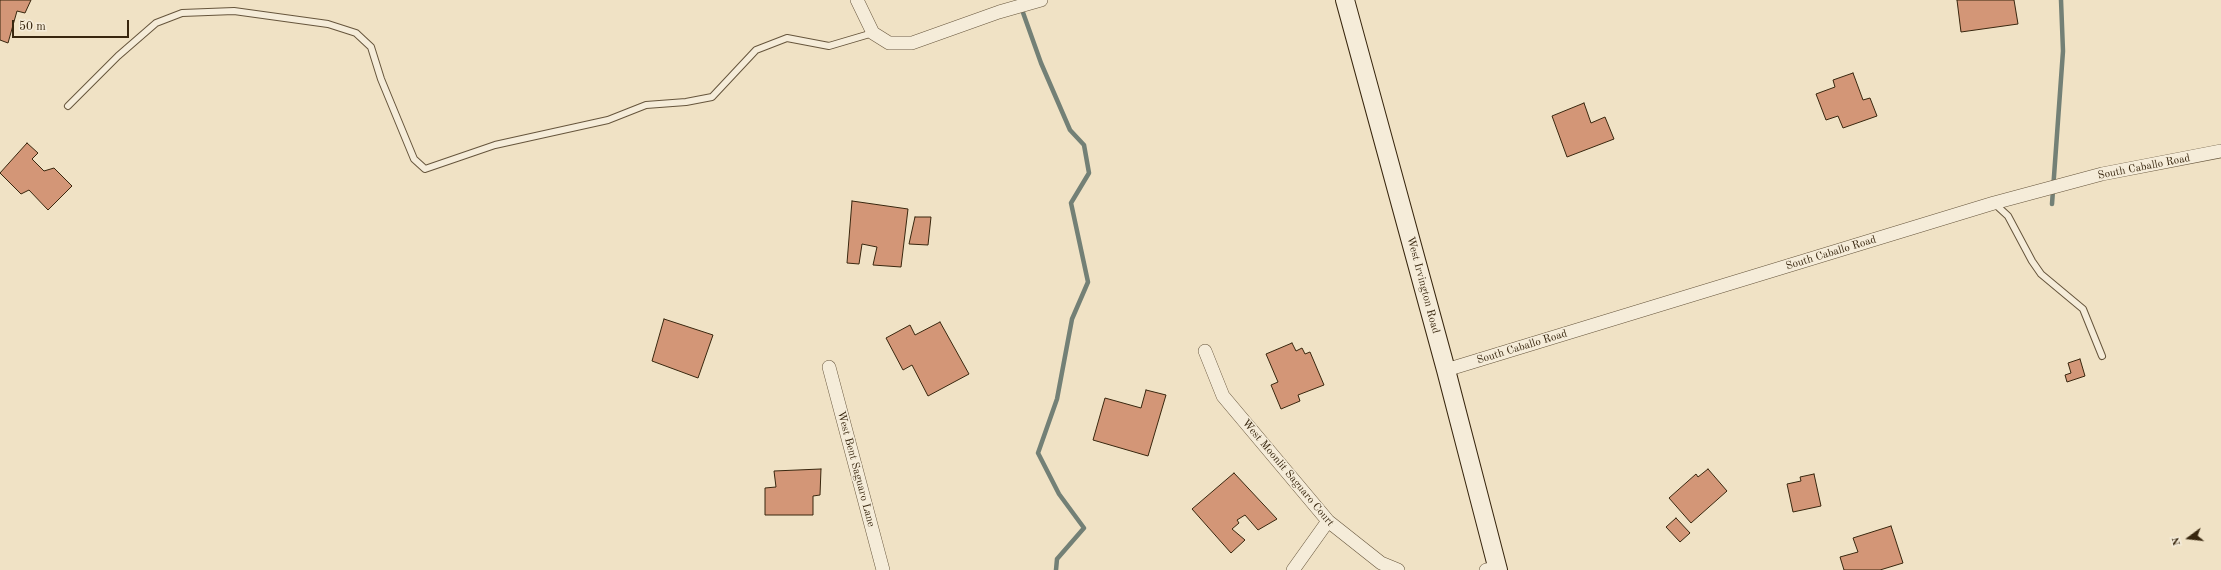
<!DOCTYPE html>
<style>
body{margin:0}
#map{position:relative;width:2221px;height:570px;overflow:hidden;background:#f0e2c5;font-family:"Old Standard TT",serif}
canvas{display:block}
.north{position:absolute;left:2169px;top:518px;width:40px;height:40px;-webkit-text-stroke:3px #f5ecd9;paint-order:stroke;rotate:255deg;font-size:11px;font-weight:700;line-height:16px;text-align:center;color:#38260e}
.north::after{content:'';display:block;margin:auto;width:14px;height:18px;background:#38260e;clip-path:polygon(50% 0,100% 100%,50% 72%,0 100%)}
.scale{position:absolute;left:12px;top:20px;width:117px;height:18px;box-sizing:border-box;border:2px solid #38260e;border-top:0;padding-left:5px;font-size:12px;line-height:14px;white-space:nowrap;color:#38260e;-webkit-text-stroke:3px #f5ecd9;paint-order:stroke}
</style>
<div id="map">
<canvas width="2221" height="570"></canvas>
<div class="north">N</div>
<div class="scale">50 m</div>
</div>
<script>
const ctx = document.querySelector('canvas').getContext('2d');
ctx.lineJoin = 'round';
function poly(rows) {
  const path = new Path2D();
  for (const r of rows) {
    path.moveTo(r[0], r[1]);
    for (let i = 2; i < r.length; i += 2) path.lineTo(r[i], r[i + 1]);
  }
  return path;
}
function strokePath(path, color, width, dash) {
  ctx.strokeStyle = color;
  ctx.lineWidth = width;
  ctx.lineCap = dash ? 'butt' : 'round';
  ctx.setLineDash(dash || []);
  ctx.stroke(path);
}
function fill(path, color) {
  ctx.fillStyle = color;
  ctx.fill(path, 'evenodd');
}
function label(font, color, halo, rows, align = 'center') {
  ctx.font = font + ' "Old Standard TT",serif';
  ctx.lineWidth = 3;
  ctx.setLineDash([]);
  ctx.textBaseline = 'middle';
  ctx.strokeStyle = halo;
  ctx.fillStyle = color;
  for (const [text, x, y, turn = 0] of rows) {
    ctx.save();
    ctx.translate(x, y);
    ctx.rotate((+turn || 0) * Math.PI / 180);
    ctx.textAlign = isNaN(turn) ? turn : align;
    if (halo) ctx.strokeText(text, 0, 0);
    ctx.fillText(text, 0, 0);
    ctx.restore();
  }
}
strokePath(poly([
 [1021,7,1041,63,1070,130,1084,145,1089,173,1071,203,1088,282,1072,319,1057,399,1038,453,1059,494,1084,528,1057,559,1056,570],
 [2052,204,2063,51,2061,0]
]), '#738076', 4.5);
const building = poly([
 [0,0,31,0,25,13,17,11,8,43,0,40,0,0],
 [1957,0,2014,0,2018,24,1961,32,1957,0],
 [1853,73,1863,100,1870,98,1877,116,1843,128,1838,116,1826,120,1816,94,1835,87,1833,80,1853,73],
 [1584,103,1591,123,1605,117,1614,139,1567,157,1552,116,1584,103],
 [27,143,38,153,32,159,44,171,54,168,72,186,48,210,29,190,21,194,0,173,27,143],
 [852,201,908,209,901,267,873,265,877,247,862,244,859,264,847,263,852,201],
 [915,217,931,217,928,245,909,244,915,217],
 [664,319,713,335,698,378,652,361,664,319],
 [940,322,969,374,928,396,912,365,903,370,886,338,910,325,915,335,940,322],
 [1292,343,1296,351,1302,348,1305,354,1310,352,1324,385,1298,395,1300,401,1281,409,1271,385,1278,382,1266,354,1292,343],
 [2080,359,2085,376,2067,382,2065,375,2071,373,2068,363,2080,359],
 [1146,390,1166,395,1148,456,1093,440,1105,398,1141,408,1146,390],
 [821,469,820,495,813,496,813,515,765,515,765,488,776,487,774,471,821,469],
 [1708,469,1727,491,1691,523,1669,498,1696,474,1698,477,1708,469],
 [1234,473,1277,519,1258,530,1245,515,1237,520,1239,523,1232,529,1245,540,1231,553,1192,509,1234,473],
 [1814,474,1821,506,1793,512,1787,484,1801,481,1800,477,1814,474],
 [1676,518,1690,533,1680,542,1666,527,1676,518],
 [1891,526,1903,563,1880,570,1844,570,1840,557,1858,552,1853,538,1891,526]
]);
fill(building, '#d39677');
strokePath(building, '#38260e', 1);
const service = poly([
 [68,106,118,56,156,23,182,13,234,11,328,24,356,33,371,47,381,79,414,159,425,169,495,145,608,120,646,105,686,102,712,97,756,50,787,38,829,46,873,33],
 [1995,204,2008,216,2032,261,2041,274,2083,309,2102,356]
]);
const minor = poly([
 [857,0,873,33,889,43,912,43,999,12,1041,0],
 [1205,351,1223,396,1328,521,1381,563,1398,570],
 [829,367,883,570],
 [1446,370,1994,203,2102,174,2221,151],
 [1293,570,1328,521],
 [1486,570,1498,567]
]);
const secondary = poly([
 [1345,0,1446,370,1498,570]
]);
strokePath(service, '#66553c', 8);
strokePath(minor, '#66553c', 14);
strokePath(secondary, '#38260e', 20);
strokePath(service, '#f5ecd9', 6);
strokePath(minor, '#f5ecd9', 13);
strokePath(secondary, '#f5ecd9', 18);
label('11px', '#38260e', '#f5ecd9', [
 ["South Caballo Road",2144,167,-11],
 ["South Caballo Road",1831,253,-17],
 ["West Irvington Road",1423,285,75],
 ["South Caballo Road",1522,347,-17],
 ["West Bent Saguaro Lane",856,469,75],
 ["West Moonlit Saguaro Court",1288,473,50]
]);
</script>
